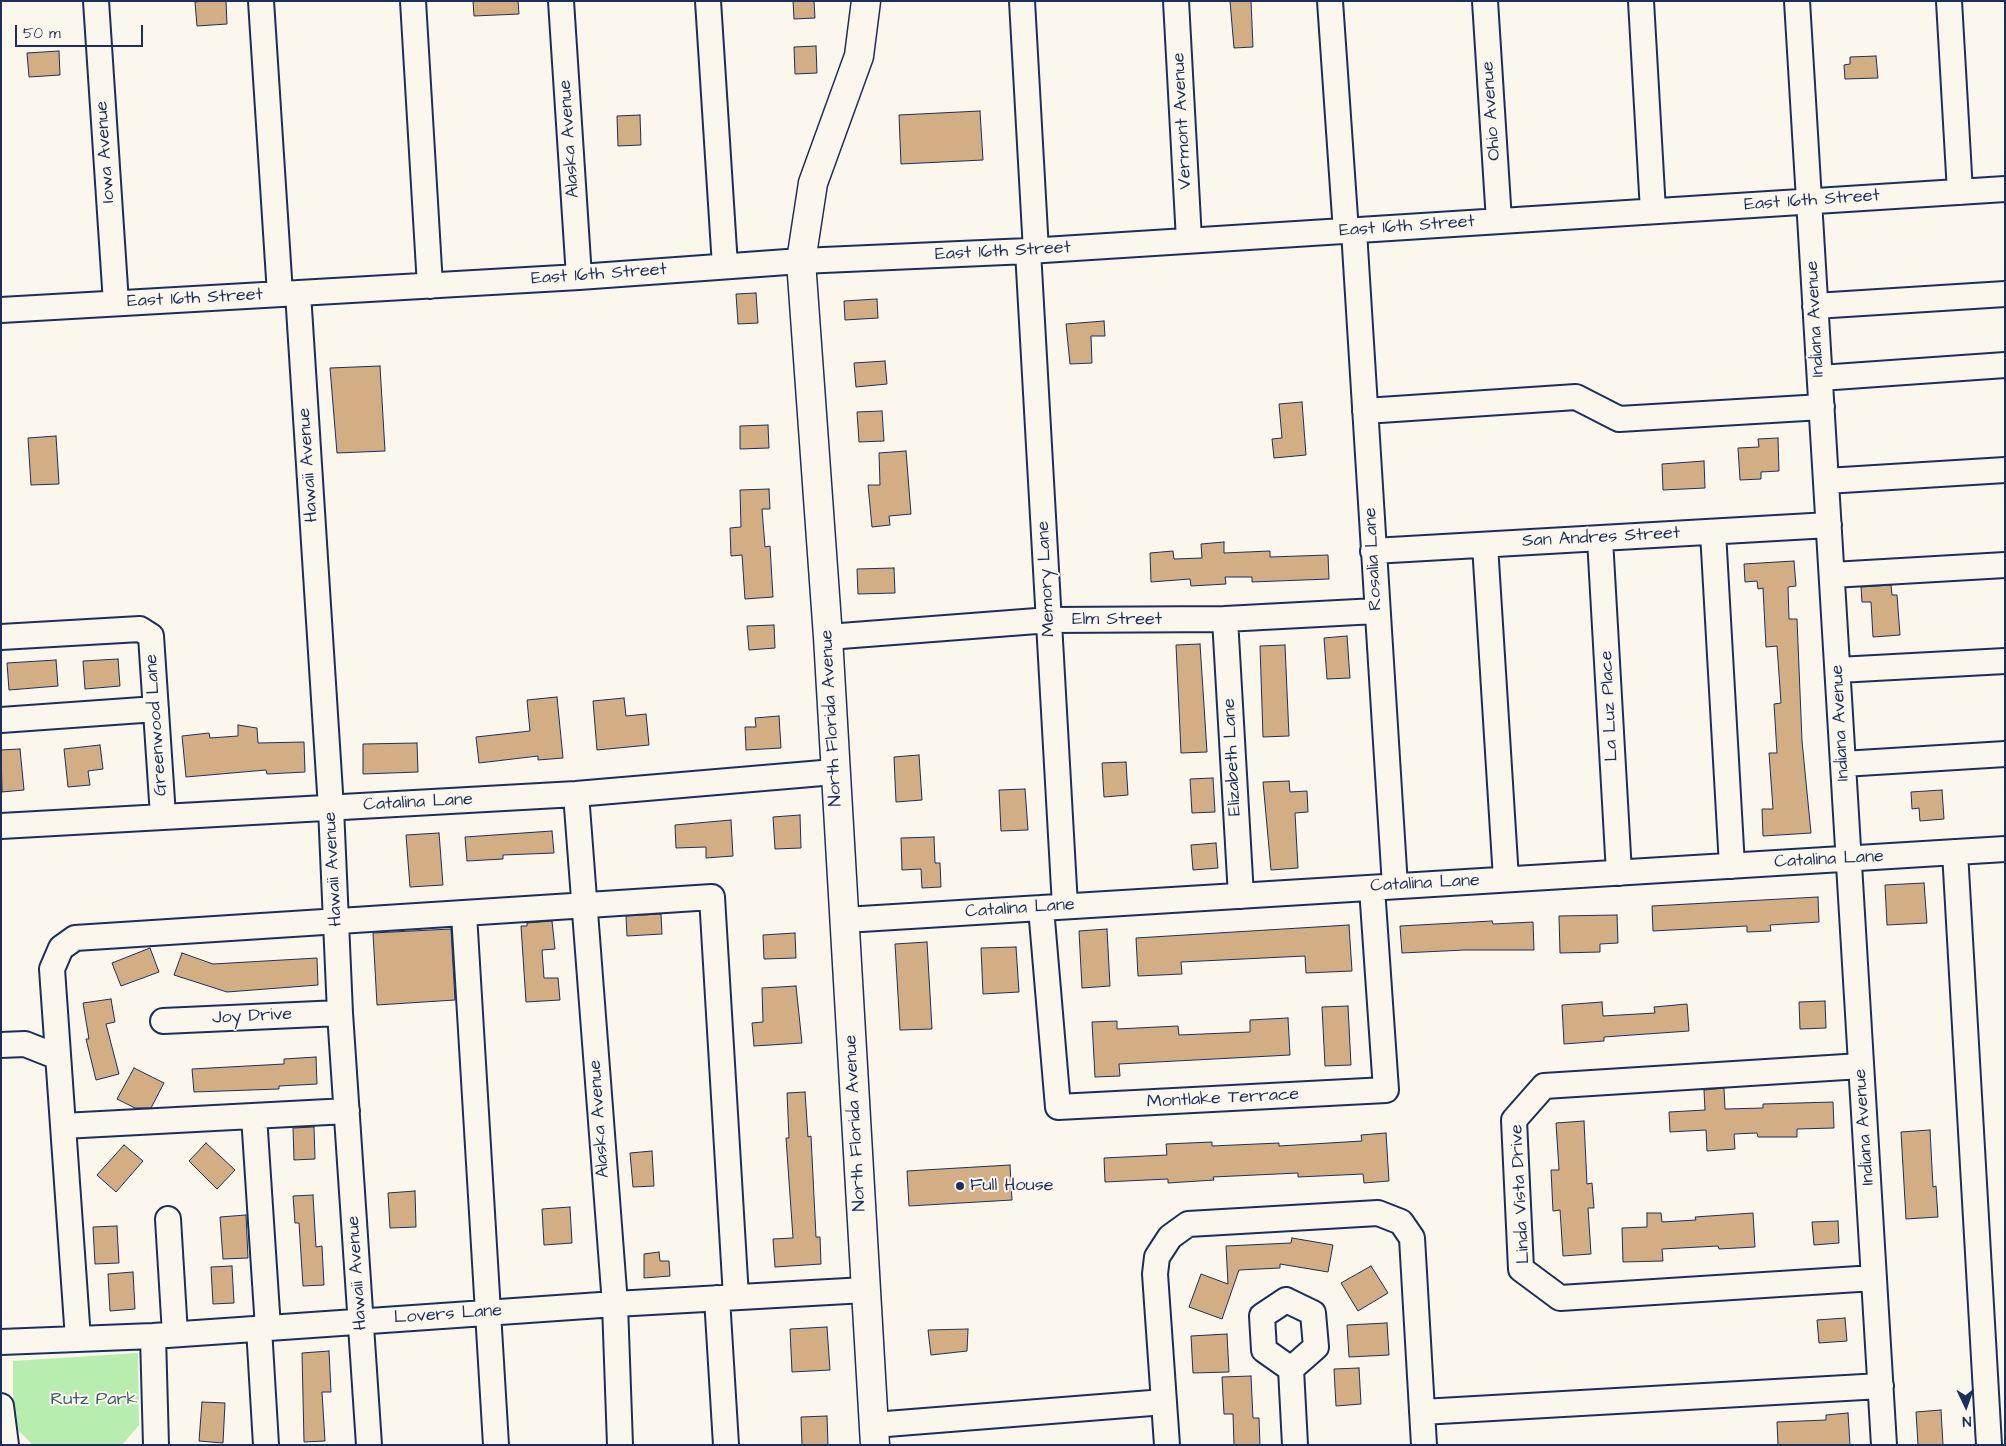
<!DOCTYPE html>
<style>
body{margin:0}
#map{position:relative;width:2006px;height:1446px;overflow:hidden;background:#fbf7ec;font-family:"Architects Daughter",sans-serif}
canvas{display:block}
.frame{position:absolute;inset:0;border:2px solid #1b2f5e;pointer-events:none}
.north{position:absolute;left:1941px;top:1381px;width:50px;height:50px;-webkit-text-stroke:4px #fbf7ec;paint-order:stroke;rotate:177deg;font-size:14px;font-weight:700;line-height:20px;text-align:center;color:#1b2f5e}
.north::after{content:'';display:block;margin:auto;width:18px;height:22px;background:#1b2f5e;clip-path:polygon(50% 0,100% 100%,50% 72%,0 100%)}
.scale{position:absolute;left:15px;top:25px;width:128px;height:22px;box-sizing:border-box;border:2px solid #1b2f5e;border-top:0;padding-left:6px;font-size:15px;line-height:18px;white-space:nowrap;color:#1b2f5e;-webkit-text-stroke:4px #fbf7ec;paint-order:stroke}
</style>
<div id="map">
<canvas width="2006" height="1446"></canvas>
<div class="frame"></div>
<div class="north">N</div>
<div class="scale">50 m</div>
</div>
<script>
const ctx = document.querySelector('canvas').getContext('2d');
ctx.lineJoin = 'round';
function fill(path, color) {
  ctx.fillStyle = color;
  ctx.fill(path, 'evenodd');
}
function poly(rows) {
  const path = new Path2D();
  for (const r of rows) {
    path.moveTo(r[0], r[1]);
    for (let i = 2; i < r.length; i += 2) path.lineTo(r[i], r[i + 1]);
  }
  return path;
}
function strokePath(path, color, width, dash) {
  ctx.strokeStyle = color;
  ctx.lineWidth = width;
  ctx.lineCap = dash ? 'butt' : 'round';
  ctx.setLineDash(dash || []);
  ctx.stroke(path);
}
function label(font, color, halo, rows, align = 'center') {
  ctx.font = font + ' "Architects Daughter",sans-serif';
  ctx.lineWidth = 4;
  ctx.setLineDash([]);
  ctx.textBaseline = 'middle';
  ctx.strokeStyle = halo;
  ctx.fillStyle = color;
  for (const [text, x, y, turn = 0] of rows) {
    ctx.save();
    ctx.translate(x, y);
    ctx.rotate((+turn || 0) * Math.PI / 180);
    ctx.textAlign = isNaN(turn) ? turn : align;
    if (halo) ctx.strokeText(text, 0, 0);
    ctx.fillText(text, 0, 0);
    ctx.restore();
  }
}
fill(poly([
 [138,1353,139,1425,122,1445,33,1445,13,1425,13,1361]
]), '#b7edae');
const building = poly([
 [204,1,226,1,227,24,197,26,195,2,204,1],
 [473,1,518,1,519,14,474,16,473,1],
 [793,1,814,1,815,18,794,19,793,1],
 [1230,1,1251,1,1253,47,1234,48,1230,1],
 [816,46,817,73,795,74,794,47,816,46],
 [59,51,60,75,29,77,27,53,59,51],
 [1876,56,1878,78,1845,79,1844,65,1850,64,1850,57,1876,56],
 [980,111,983,160,901,164,899,115,980,111],
 [640,115,641,145,618,146,617,116,640,115],
 [756,293,758,323,738,324,736,294,756,293],
 [877,299,878,318,845,320,844,301,877,299],
 [1104,321,1105,336,1091,336,1092,363,1070,364,1066,324,1104,321],
 [885,361,887,384,856,387,854,363,885,361],
 [380,366,385,451,337,453,330,368,380,366],
 [1302,402,1306,455,1274,458,1272,439,1282,438,1279,404,1302,402],
 [882,411,884,441,859,442,857,412,882,411],
 [768,425,769,448,740,449,740,426,768,425],
 [56,436,59,484,31,485,28,438,56,436],
 [1778,438,1779,471,1761,472,1761,479,1740,480,1738,448,1759,447,1758,439,1778,438],
 [906,451,911,514,889,516,890,525,872,527,868,485,880,485,879,453,906,451],
 [1704,461,1705,488,1663,490,1662,464,1704,461],
 [769,489,770,509,762,509,765,547,770,546,773,597,745,599,742,555,731,556,730,528,741,527,740,490,769,489],
 [1224,542,1224,553,1270,551,1270,557,1328,555,1329,579,1252,582,1252,577,1225,577,1226,584,1191,586,1190,579,1151,582,1150,553,1173,551,1174,559,1202,558,1201,544,1224,542],
 [1794,561,1796,586,1788,587,1789,619,1797,619,1802,741,1811,833,1763,836,1762,809,1773,809,1769,753,1777,753,1774,704,1781,703,1777,646,1766,647,1763,588,1758,589,1757,581,1745,582,1744,564,1794,561],
 [894,568,895,593,858,594,857,569,894,568],
 [1891,585,1892,595,1897,595,1900,635,1873,637,1871,602,1862,602,1861,587,1891,585],
 [774,625,775,648,749,650,747,626,774,625],
 [1347,636,1350,678,1327,679,1324,638,1347,636],
 [1200,644,1207,752,1181,753,1176,645,1200,644],
 [1285,645,1289,736,1263,737,1260,646,1285,645],
 [118,659,120,686,85,689,83,661,118,659],
 [56,660,58,686,9,690,7,663,56,660],
 [557,697,563,758,538,760,538,756,479,763,476,737,530,731,527,700,557,697],
 [624,698,626,716,646,714,649,745,597,750,593,701,624,698],
 [779,716,781,748,746,750,745,727,756,727,755,718,779,716],
 [238,725,257,728,258,743,304,742,305,772,267,774,266,770,186,777,182,736,209,733,210,738,238,736,238,725],
 [417,743,418,772,363,774,363,744,417,743],
 [100,745,103,769,88,771,90,785,68,787,64,749,100,745],
 [20,749,24,790,2,792,1,750,20,749],
 [919,755,922,800,896,802,894,757,919,755],
 [1126,762,1128,795,1104,797,1102,763,1126,762],
 [1213,778,1215,812,1192,813,1190,779,1213,778],
 [1289,781,1290,792,1307,791,1308,812,1295,813,1298,868,1271,870,1263,782,1289,781],
 [1025,789,1028,830,1001,831,999,790,1025,789],
 [1942,790,1944,819,1920,821,1919,808,1912,809,1911,792,1942,790],
 [800,815,801,848,775,849,773,817,800,815],
 [731,820,733,856,706,858,706,847,676,848,675,825,731,820],
 [552,831,554,853,503,855,503,859,467,861,465,837,552,831],
 [439,833,443,885,410,887,406,835,439,833],
 [934,837,935,863,940,863,941,887,922,888,921,869,902,870,901,838,934,837],
 [1216,843,1218,868,1193,870,1191,845,1216,843],
 [1924,883,1927,923,1887,925,1885,885,1924,883],
 [1818,897,1819,922,1770,925,1771,931,1747,932,1747,926,1653,931,1652,906,1818,897],
 [661,914,662,934,627,936,626,916,661,914],
 [1617,915,1618,943,1600,944,1600,952,1560,953,1559,916,1617,915],
 [552,921,555,949,542,950,544,978,558,978,560,1000,526,1002,521,926,527,926,527,923,552,921],
 [1492,921,1493,924,1533,922,1534,950,1465,950,1402,953,1400,926,1492,921],
 [1349,925,1352,971,1306,973,1305,956,1181,962,1182,974,1138,976,1136,938,1349,925],
 [451,929,455,1000,377,1005,373,933,451,929],
 [1107,929,1110,986,1082,988,1079,931,1107,929],
 [795,933,796,958,764,959,763,935,795,933],
 [927,942,932,1029,900,1030,895,944,927,942],
 [1016,947,1019,992,983,994,981,948,1016,947],
 [150,948,159,972,121,986,112,963,150,948],
 [182,953,213,964,317,958,318,985,227,992,174,975,182,953],
 [796,986,802,1043,754,1046,752,1023,763,1022,762,988,796,986],
 [111,999,115,1022,106,1024,119,1074,96,1080,86,1039,89,1039,83,1003,111,999],
 [1825,1001,1826,1028,1800,1029,1799,1002,1825,1001],
 [1602,1002,1603,1016,1655,1013,1654,1007,1687,1004,1689,1031,1604,1037,1604,1041,1564,1044,1562,1005,1602,1002],
 [1348,1006,1351,1065,1325,1066,1322,1007,1348,1006],
 [1288,1018,1290,1055,1119,1064,1120,1076,1095,1077,1092,1022,1117,1021,1117,1029,1178,1026,1179,1035,1250,1032,1250,1020,1288,1018],
 [316,1057,317,1084,279,1086,279,1089,194,1092,192,1069,284,1064,284,1059,316,1057],
 [134,1068,164,1083,151,1108,135,1108,117,1099,134,1068],
 [1724,1088,1725,1109,1763,1108,1763,1104,1833,1102,1834,1128,1797,1129,1797,1137,1758,1137,1757,1133,1734,1134,1735,1149,1707,1151,1706,1130,1670,1132,1669,1112,1705,1110,1704,1090,1724,1088],
 [805,1092,808,1137,811,1136,816,1237,820,1237,821,1264,775,1267,773,1239,793,1238,786,1138,789,1138,787,1093,805,1092],
 [1584,1121,1587,1184,1592,1183,1594,1208,1588,1208,1591,1254,1563,1256,1560,1210,1553,1211,1551,1170,1559,1170,1556,1123,1584,1121],
 [314,1127,315,1159,294,1160,293,1128,314,1127],
 [1930,1130,1933,1187,1936,1186,1938,1217,1906,1219,1901,1132,1930,1130],
 [1386,1133,1389,1181,1364,1183,1363,1174,1298,1177,1298,1173,1213,1177,1214,1180,1168,1183,1168,1179,1105,1182,1104,1158,1167,1155,1166,1144,1212,1142,1212,1146,1279,1143,1279,1146,1362,1141,1361,1135,1386,1133],
 [206,1143,235,1170,217,1189,189,1161,206,1143],
 [124,1145,143,1161,116,1192,97,1175,124,1145],
 [652,1151,654,1186,633,1187,630,1153,652,1151],
 [1010,1165,1012,1200,909,1206,907,1171,1010,1165],
 [415,1191,416,1227,390,1228,388,1193,415,1191],
 [313,1195,316,1247,322,1246,324,1285,303,1286,299,1223,295,1223,293,1196,313,1195],
 [570,1207,572,1243,544,1245,542,1209,570,1207],
 [1647,1213,1661,1213,1662,1222,1696,1220,1695,1217,1753,1213,1755,1247,1719,1249,1718,1246,1662,1249,1663,1261,1623,1262,1622,1228,1647,1227,1647,1213],
 [246,1215,248,1258,223,1259,220,1217,246,1215],
 [1838,1221,1839,1243,1814,1245,1812,1222,1838,1221],
 [117,1226,119,1263,95,1264,93,1227,117,1226],
 [1292,1238,1333,1245,1328,1272,1280,1264,1280,1268,1239,1270,1222,1319,1189,1307,1201,1274,1228,1284,1226,1246,1291,1243,1292,1238],
 [659,1252,660,1261,669,1261,670,1276,644,1278,644,1254,659,1252],
 [232,1266,234,1303,213,1304,211,1267,232,1266],
 [1371,1266,1388,1293,1358,1311,1341,1283,1371,1266],
 [133,1272,135,1309,110,1311,108,1274,133,1272],
 [1845,1318,1847,1341,1819,1343,1817,1320,1845,1318],
 [1387,1323,1389,1355,1349,1357,1347,1325,1387,1323],
 [827,1327,830,1370,792,1372,790,1329,827,1327],
 [968,1329,967,1351,931,1355,928,1330,968,1329],
 [1227,1334,1229,1372,1193,1373,1191,1336,1227,1334],
 [329,1351,331,1392,322,1392,325,1441,304,1442,302,1353,329,1351],
 [1359,1368,1361,1404,1336,1406,1334,1369,1359,1368],
 [1251,1376,1253,1418,1259,1418,1260,1445,1234,1445,1233,1414,1224,1414,1222,1377,1251,1376],
 [202,1402,225,1403,223,1443,199,1441,202,1402],
 [1941,1410,1943,1445,1918,1445,1916,1412,1941,1410],
 [1848,1413,1850,1445,1778,1445,1777,1422,1826,1420,1826,1415,1848,1413],
 [827,1416,828,1445,802,1445,801,1417,827,1416]
]);
fill(building, '#d3ad84');
strokePath(building, '#1b2f5e', 1);
const minor = poly([
 [96,1,116,303],
 [261,1,280,294],
 [413,1,430,286],
 [561,1,579,277],
 [708,1,725,266],
 [1022,1,1036,251],
 [1176,1,1189,240],
 [1330,1,1346,232],
 [1485,1,1499,221],
 [1641,1,1653,211],
 [1797,1,1884,1445],
 [1949,1,1960,192],
 [1354,231,1395,886],
 [1028,251,1065,906],
 [298,293,331,808,340,1013,369,1445],
 [1815,306,2005,294],
 [1,310,579,277,801,261,1028,251,2005,189],
 [1820,378,2005,365],
 [1365,411,1576,397,1619,419,1822,407],
 [1826,481,2005,470],
 [1713,532,1732,866],
 [1600,539,1619,873],
 [1485,545,1506,879],
 [1373,551,1829,525],
 [1832,575,2005,565],
 [1225,619,1241,896],
 [1,637,140,629,151,636,163,816],
 [828,637,1050,620,1225,619,1376,611],
 [1838,670,2005,661],
 [1,720,156,709],
 [1843,764,2005,754],
 [576,794,615,1304,620,1445],
 [1,826,576,794,834,772],
 [1955,852,1989,1445],
 [1041,908,1058,1107,1386,1090,1372,888],
 [464,914,496,1445],
 [845,920,2005,849],
 [163,1021,340,1013],
 [1,1045,25,1044,58,1057],
 [1861,1066,1544,1086,1514,1120,1521,1269,1560,1298,1874,1278],
 [254,1116,268,1328],
 [63,1126,347,1111],
 [168,1219,175,1334],
 [717,1298,726,1445],
 [1286,1300,1313,1313,1316,1347,1291,1369,1264,1350,1262,1316,1286,1300],
 [259,1328,266,1445],
 [153,1336,156,1445],
 [78,1339,52,969,61,948,75,938,712,897,736,1297],
 [1,1342,153,1336,615,1304,865,1290],
 [1291,1369,1295,1445],
 [1,1406,6,1445],
 [1422,1412,1881,1386],
 [874,1425,1164,1402],
 [1167,1445,1155,1274,1157,1257,1170,1237,1188,1224,1378,1213,1401,1222,1412,1238,1424,1445]
]);
const major = poly([
 [866,1,859,56,813,183,801,261,828,637,875,1445]
]);
strokePath(minor, '#1b2f5e', 28);
strokePath(major, '#1b2f5e', 31);
strokePath(minor, '#fbf7ec', 24);
strokePath(major, '#fbf7ec', 28);
for (const [x, y, r, color] of [
 [960,1186,5,"#1b2f5e"]
]) {
  const dot = new Path2D();
  dot.arc(x, y, r, 0, 2 * Math.PI);
  ctx.fillStyle = color;
  ctx.fill(dot);
  strokePath(dot, '#fbf7ec', 2);
}
label('18px', '#1b2f5e', '#fbf7ec', [
 ["Ohio Avenue",1492,111,-94],
 ["Vermont Avenue",1183,121,-93],
 ["Alaska Avenue",570,139,-94],
 ["Iowa Avenue",106,152,-94],
 ["East 16th Street",1812,201,-4],
 ["East 16th Street",1407,227,-4],
 ["East 16th Street",1003,252,-3],
 ["East 16th Street",599,275,-4],
 ["East 16th Street",195,299,-3],
 ["Indiana Avenue",1816,319,-93],
 ["Hawaii Avenue",309,465,-94],
 ["San Andres Street",1601,538,-3],
 ["Rosalia Lane",1374,559,-93],
 ["Memory Lane",1047,579,-93],
 ["Elm Street",1117,620],
 ["La Luz Place",1610,706,-93],
 ["North Florida Avenue",832,718,-93],
 ["Indiana Avenue",1841,723,-93],
 ["Greenwood Lane",157,725,-94],
 ["Elizabeth Lane",1233,757,-93],
 ["Catalina Lane",418,803,-3],
 ["Catalina Lane",1829,860,-3],
 ["Hawaii Avenue",334,869,-93],
 ["Catalina Lane",1425,884,-3],
 ["Catalina Lane",1020,909,-4],
 ["Joy Drive",252,1017,-3],
 ["Montlake Terrace",1223,1099,-3],
 ["Alaska Avenue",600,1119,-94],
 ["North Florida Avenue",856,1123,-93],
 ["Indiana Avenue",1865,1127,-94],
 ["Linda Vista Drive",1521,1194,-93],
 ["Hawaii Avenue",358,1273,-94],
 ["Lovers Lane",448,1315,-4]
]);
label('18px', '#1b2f5e', '#fbf7ec', [
 ["Full House",970,1186]
], 'left');
label('18px', '#3a556e', '#fbf7ec', [
 ["Rutz Park",94,1400]
]);
</script>
